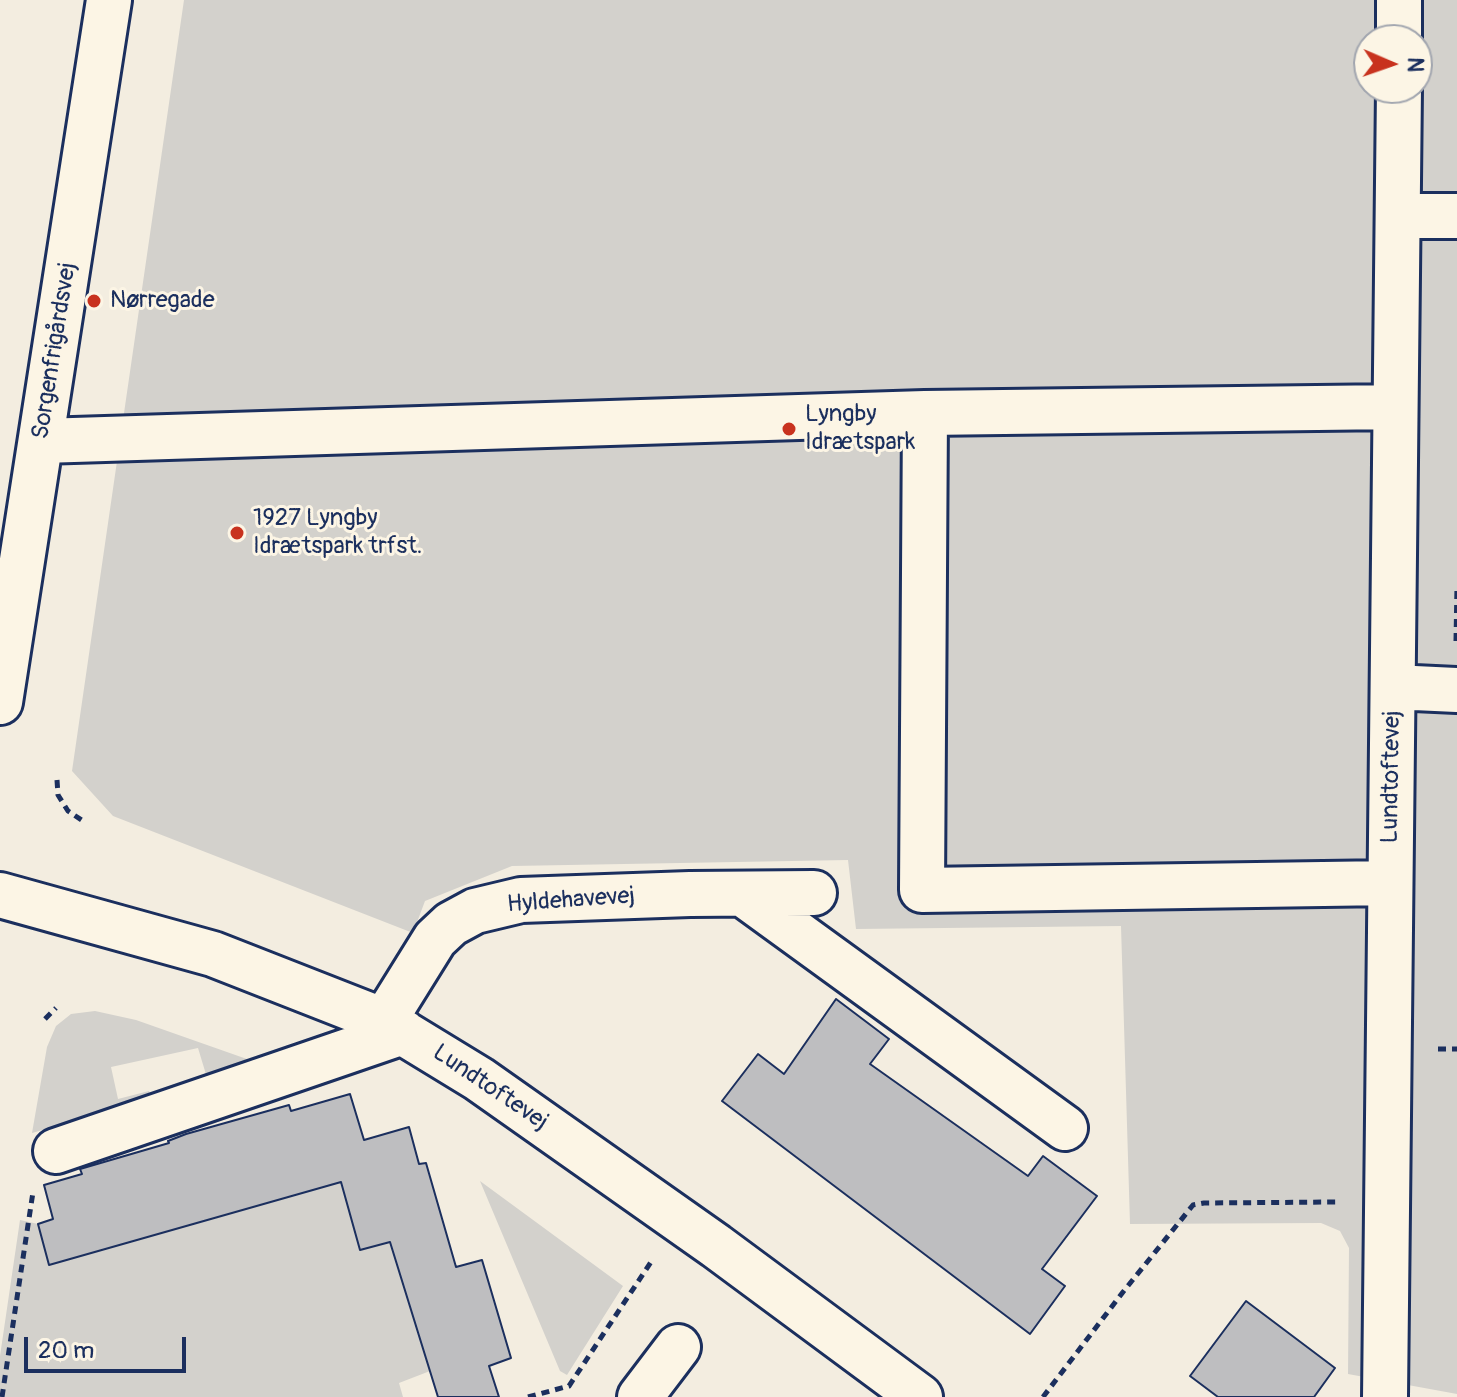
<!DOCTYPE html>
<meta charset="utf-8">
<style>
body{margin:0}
#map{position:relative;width:1457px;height:1397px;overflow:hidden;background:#f3ede0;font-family:Pangolin,sans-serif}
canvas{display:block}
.north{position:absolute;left:1353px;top:24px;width:80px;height:80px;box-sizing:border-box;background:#fcf5e5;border:2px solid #a2a6af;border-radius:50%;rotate:92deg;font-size:22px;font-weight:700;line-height:32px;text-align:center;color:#1b2f5e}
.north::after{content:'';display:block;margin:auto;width:28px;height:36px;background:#c8321e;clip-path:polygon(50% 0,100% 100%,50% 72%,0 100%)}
.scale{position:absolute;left:24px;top:1337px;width:162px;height:36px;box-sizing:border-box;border:4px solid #1b2f5e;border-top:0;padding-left:10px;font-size:24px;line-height:28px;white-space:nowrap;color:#1b2f5e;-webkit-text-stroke:6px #fcf5e5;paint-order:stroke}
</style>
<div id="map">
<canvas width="1457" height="1397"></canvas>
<div class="north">N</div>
<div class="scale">20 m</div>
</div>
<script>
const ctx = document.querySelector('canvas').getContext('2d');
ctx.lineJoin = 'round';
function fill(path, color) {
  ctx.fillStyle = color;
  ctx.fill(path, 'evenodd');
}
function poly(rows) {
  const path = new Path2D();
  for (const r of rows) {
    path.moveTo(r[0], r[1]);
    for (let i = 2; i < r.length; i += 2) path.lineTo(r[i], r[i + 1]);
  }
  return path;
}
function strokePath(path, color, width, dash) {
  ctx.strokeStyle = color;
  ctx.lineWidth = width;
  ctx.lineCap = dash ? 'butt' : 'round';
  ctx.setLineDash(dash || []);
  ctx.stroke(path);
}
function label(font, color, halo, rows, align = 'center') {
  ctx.font = font + ' Pangolin,sans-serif';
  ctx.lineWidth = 6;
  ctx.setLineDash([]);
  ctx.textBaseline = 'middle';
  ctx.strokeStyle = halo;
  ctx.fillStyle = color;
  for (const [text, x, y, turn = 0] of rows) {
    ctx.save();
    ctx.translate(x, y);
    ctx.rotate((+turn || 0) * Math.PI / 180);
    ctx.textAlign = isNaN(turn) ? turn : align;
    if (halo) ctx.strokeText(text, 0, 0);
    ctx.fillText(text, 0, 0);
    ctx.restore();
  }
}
fill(poly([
 [184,0,1457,0,1457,1394,1348,1374,1349,1248,1340,1231,1321,1223,1130,1224,1121,926,856,929,848,860,512,866,425,901,413,933,113,816,72,771],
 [1369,40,1417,40,1417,88,1369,88],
 [95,1011,136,1020,261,1064,208,1081,198,1048,111,1067,118,1099,149,1091,152,1099,32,1133,47,1047,56,1026,71,1014],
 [480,1181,623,1286,567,1375,560,1371],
 [341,1182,360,1250,439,1227,430,1371,399,1383,403,1397,0,1397,0,1356,20,1220,38,1224,49,1265]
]), '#d3d1cc');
const building = poly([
 [836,999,889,1039,870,1064,1028,1176,1043,1156,1097,1196,1042,1269,1065,1286,1030,1334,722,1101,758,1054,784,1074,836,999],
 [350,1094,364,1140,409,1127,419,1164,426,1163,456,1267,482,1260,511,1358,489,1366,499,1397,438,1397,390,1242,360,1250,341,1182,49,1265,38,1224,53,1219,44,1185,82,1174,80,1169,169,1143,168,1141,186,1134,289,1105,291,1111,350,1094],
 [1246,1301,1335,1368,1314,1397,1218,1397,1190,1376,1246,1301]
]);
fill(building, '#bebec0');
strokePath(building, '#1b2f5e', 2);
const minor = poly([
 [1399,40,1399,0],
 [1398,216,1457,216],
 [925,413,922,890,1390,883],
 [42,441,925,413,1395,407],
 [1393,687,1457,690],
 [0,702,109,0],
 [743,894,1065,1128],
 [0,895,213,954,384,1021,479,1079,716,1246,920,1397],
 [384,1021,435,939,451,924,475,911,521,900,690,894,814,893],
 [56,1151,403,1032],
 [640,1397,678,1347],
 [1385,1397,1399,88]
]);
strokePath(minor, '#1b2f5e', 50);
strokePath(poly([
 [1456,641,1457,586],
 [57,780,58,795,68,811,83,821],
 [45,1019,56,1008],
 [1438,1049,1457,1049],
 [2,1397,33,1192],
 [528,1397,569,1386,651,1262],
 [1043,1397,1123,1292,1193,1205,1204,1203,1336,1202]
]), '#1b2f5e', 5, [8, 6]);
strokePath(minor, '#fcf5e5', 44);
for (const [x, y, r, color] of [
 [94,301,8,"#c8321e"],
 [789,429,8,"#c8321e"],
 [237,533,8,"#c8321e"]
]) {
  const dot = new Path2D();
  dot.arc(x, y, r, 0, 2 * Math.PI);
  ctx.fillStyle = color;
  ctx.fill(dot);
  strokePath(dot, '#fcf5e5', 3);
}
label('24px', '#1b2f5e', '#fcf5e5', [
 ["Nørregade",110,301],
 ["Lyngby",805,415],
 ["Idrætspark",805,443],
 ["1927 Lyngby",253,519],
 ["Idrætspark trfst.",253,547]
], 'left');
label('24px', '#1b2f5e', '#fcf5e5', [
 ["Sorgenfrigårdsvej",55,351,-81],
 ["Lundtoftevej",1392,777,-89],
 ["Hyldehavevej",571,901,-4],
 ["Lundtoftevej",490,1088,34]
]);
</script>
